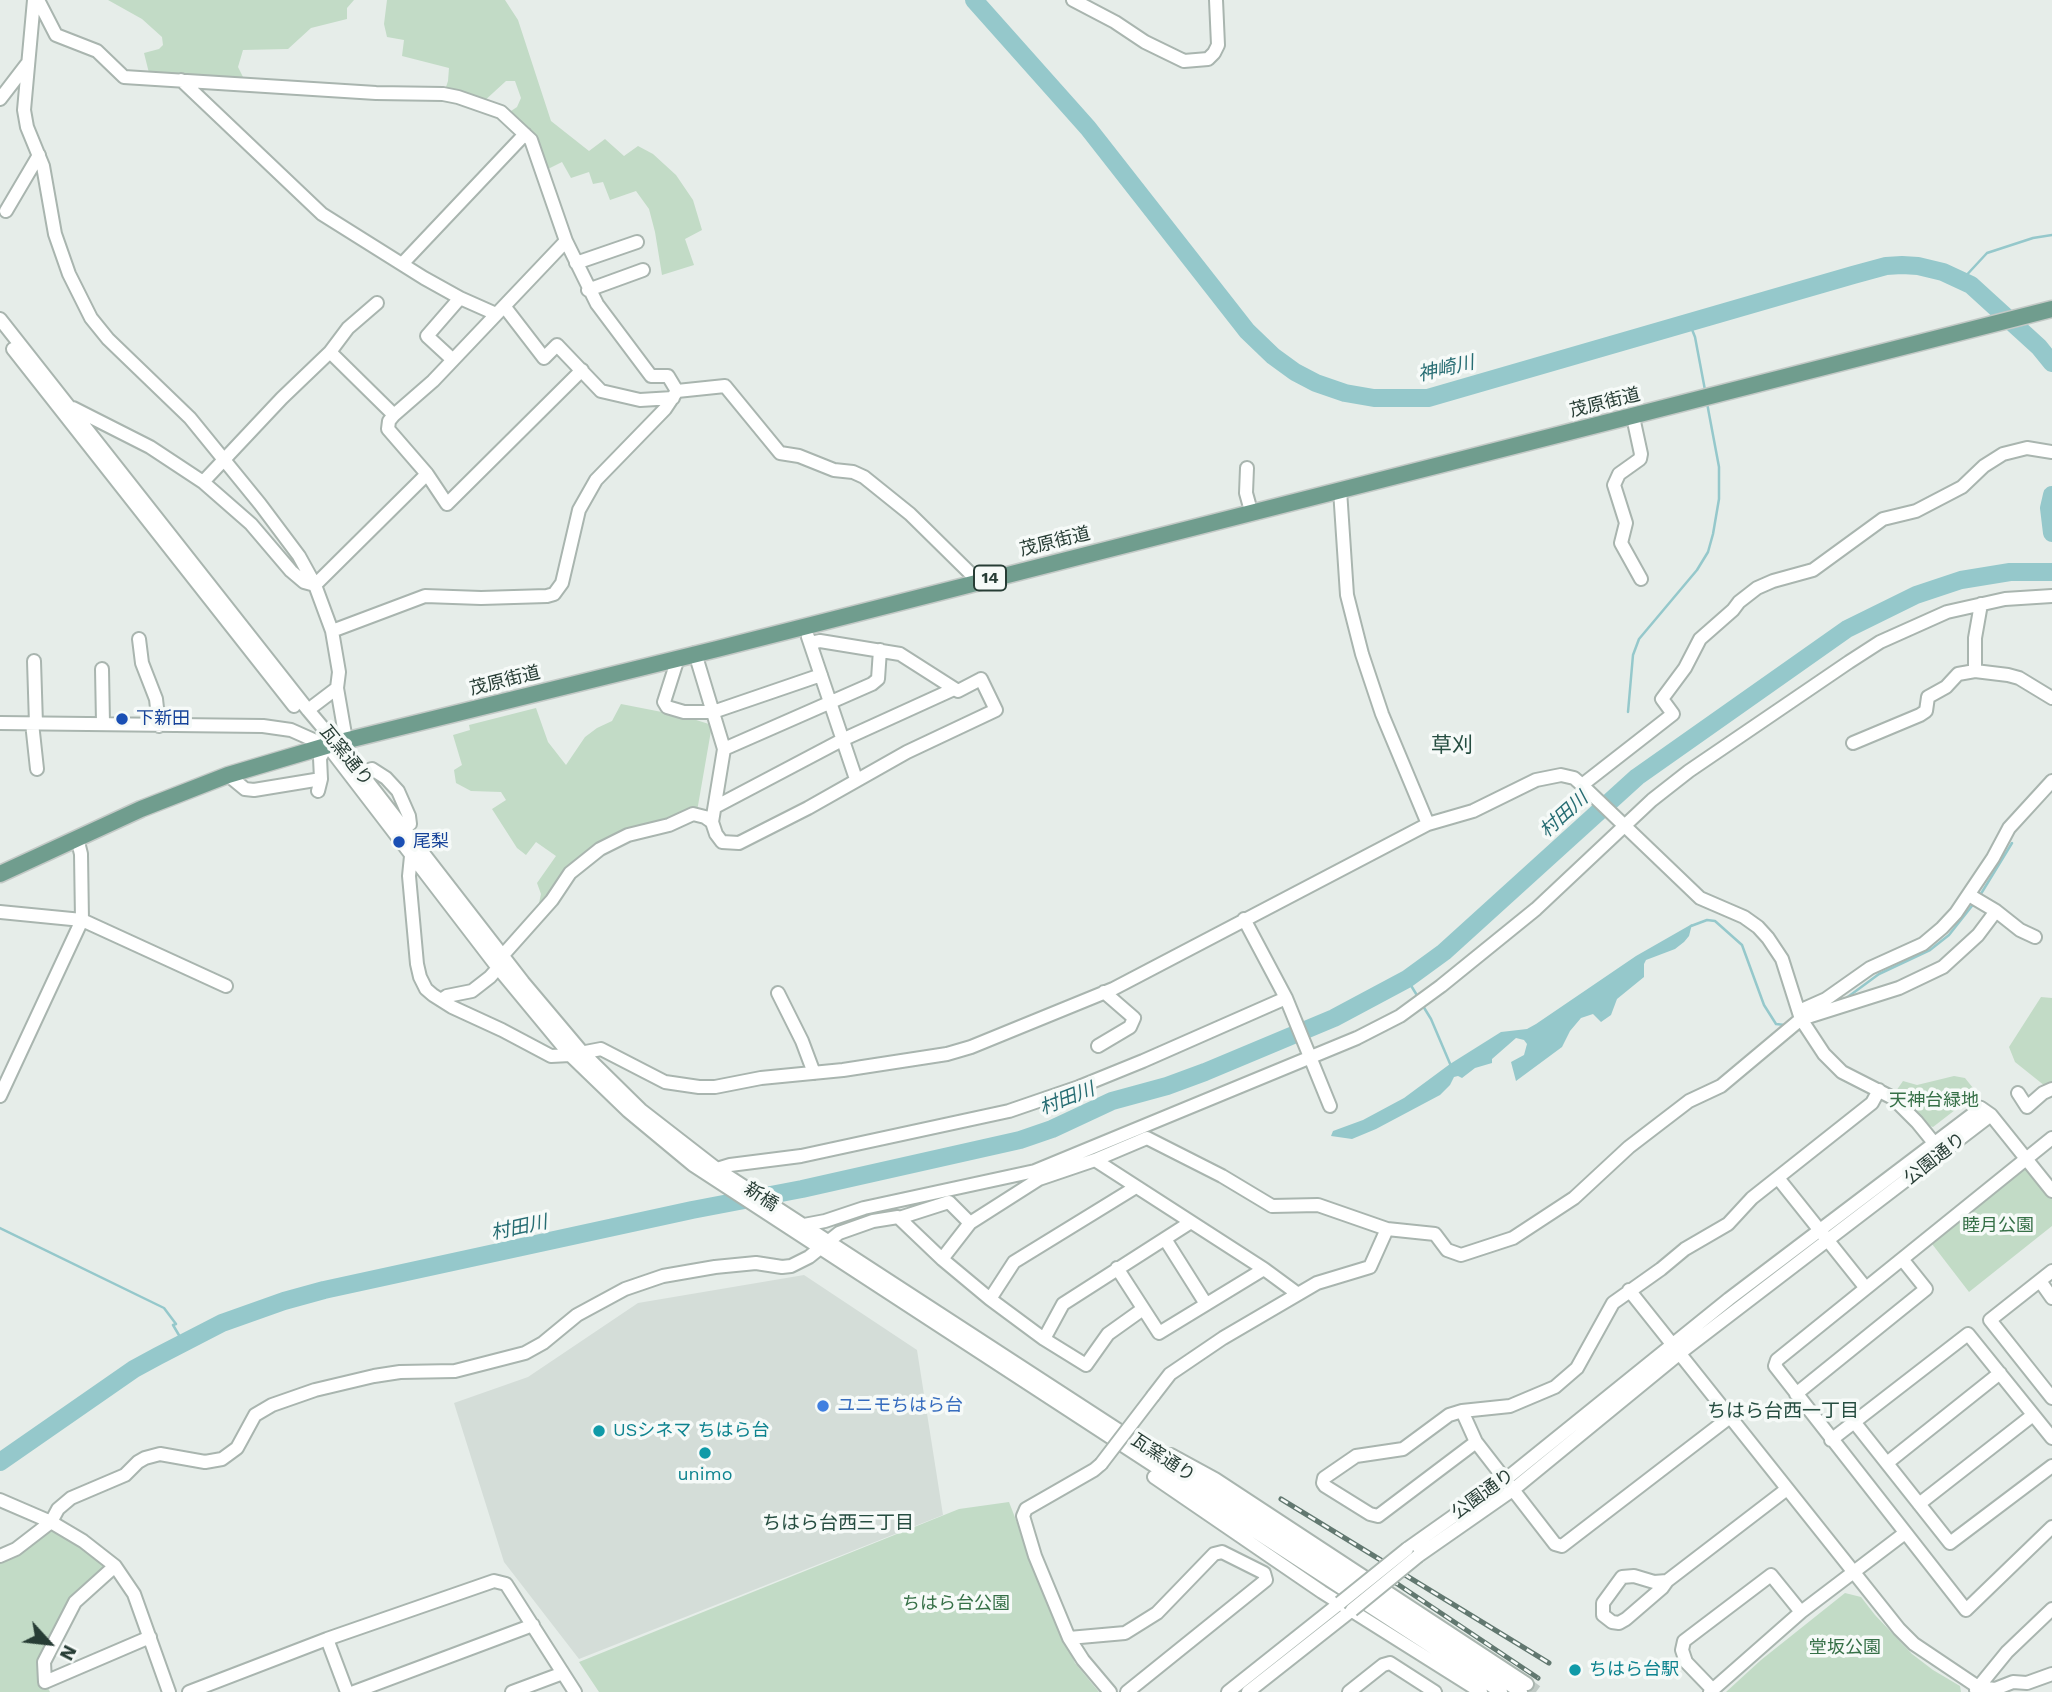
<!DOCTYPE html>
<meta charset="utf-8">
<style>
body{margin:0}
#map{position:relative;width:2052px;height:1692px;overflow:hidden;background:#e6ede9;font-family:"Work Sans",sans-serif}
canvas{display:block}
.north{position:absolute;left:14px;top:1608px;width:70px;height:70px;-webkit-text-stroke:5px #f6faf8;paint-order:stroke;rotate:117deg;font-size:19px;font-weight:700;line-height:28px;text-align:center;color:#273d35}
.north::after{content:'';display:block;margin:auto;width:24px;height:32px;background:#273d35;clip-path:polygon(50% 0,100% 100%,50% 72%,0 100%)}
</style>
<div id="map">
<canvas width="2052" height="1692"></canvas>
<div class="north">N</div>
</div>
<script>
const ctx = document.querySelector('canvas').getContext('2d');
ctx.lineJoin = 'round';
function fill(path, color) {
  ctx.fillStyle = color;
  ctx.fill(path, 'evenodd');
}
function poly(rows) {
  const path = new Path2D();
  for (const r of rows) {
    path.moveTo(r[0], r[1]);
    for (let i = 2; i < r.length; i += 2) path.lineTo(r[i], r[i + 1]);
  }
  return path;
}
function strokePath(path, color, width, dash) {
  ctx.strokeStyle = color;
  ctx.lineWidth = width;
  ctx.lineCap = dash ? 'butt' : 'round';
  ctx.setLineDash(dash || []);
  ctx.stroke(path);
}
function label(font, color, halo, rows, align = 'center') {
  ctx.font = font + ' "Work Sans","Noto Sans JP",sans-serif';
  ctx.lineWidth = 7;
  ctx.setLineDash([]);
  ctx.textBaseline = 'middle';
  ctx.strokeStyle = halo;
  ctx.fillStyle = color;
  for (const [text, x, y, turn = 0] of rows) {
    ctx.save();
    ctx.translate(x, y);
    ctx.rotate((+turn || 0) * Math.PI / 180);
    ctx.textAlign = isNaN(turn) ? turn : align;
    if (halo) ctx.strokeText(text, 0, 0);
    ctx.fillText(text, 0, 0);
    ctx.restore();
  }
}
fill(poly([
 [804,1275,917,1350,943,1515,579,1659,504,1562,454,1403,528,1377,638,1303]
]), '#d4ddd8');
fill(poly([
 [108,0,354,0,347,8,347,19,311,28,288,49,243,50,238,67,246,83,150,77,144,53,159,49,163,45,162,37,142,19],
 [387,0,505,0,518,20,551,121,589,151,605,139,624,156,638,146,653,154,676,175,693,200,702,230,685,239,694,265,662,275,655,232,649,209,636,191,610,200,603,182,593,184,589,172,571,178,562,162,548,169,544,159,530,140,505,115,517,107,521,98,515,81,506,81,482,103,444,93,448,81,449,68,402,56,404,40,387,37,384,24],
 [621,704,667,713,693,715,693,719,712,725,696,817,634,837,613,847,585,866,548,913,539,903,541,894,537,883,556,856,536,842,526,855,517,848,492,809,506,800,501,792,471,791,456,783,454,770,462,765,453,735,470,730,469,725,536,708,548,742,566,765,585,737,597,728,612,721],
 [2041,997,2052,998,2052,1084,2045,1086,2015,1062,2009,1047],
 [1954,1076,1965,1078,1977,1093,1933,1127,1927,1125,1896,1091,1903,1081,1917,1085],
 [2026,1159,2052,1191,2052,1226,1969,1292,1929,1240],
 [1009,1502,1040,1582,1075,1663,1099,1692,599,1692,579,1662,959,1509],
 [51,1522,115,1566,75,1603,44,1662,45,1682,50,1692,0,1692,0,1556],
 [1845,1593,1861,1597,1875,1615,1912,1654,1933,1670,1960,1686,1961,1692,1726,1692,1761,1660]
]), '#c2dbc6');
fill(poly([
 [1692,924,1689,936,1684,942,1675,949,1646,960,1644,964,1644,977,1617,999,1611,1015,1601,1022,1593,1014,1581,1018,1570,1031,1562,1047,1516,1081,1511,1062,1524,1055,1527,1044,1524,1040,1516,1038,1492,1059,1492,1063,1475,1068,1462,1078,1458,1076,1454,1077,1450,1085,1440,1095,1376,1129,1352,1139,1331,1136,1333,1131,1363,1120,1404,1098,1450,1064,1501,1032,1527,1029,1536,1024,1636,956]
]), '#95c8cb');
strokePath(poly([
 [1962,280,1987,253,2033,238,2052,235],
 [1689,322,1695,337,1705,390],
 [1628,712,1633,655,1639,639,1697,570,1708,552,1713,534,1719,499,1719,467,1707,403],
 [1979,897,2012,843],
 [1691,926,1707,920,1715,921,1742,945,1764,1005,1776,1024,1785,1025],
 [1407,979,1418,997],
 [1845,999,1879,974,1930,950,1949,935,1975,902],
 [1423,1006,1431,1019,1451,1066],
 [0,1228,164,1308,176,1324,173,1325,183,1342]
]), '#95c8cb', 2.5);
strokePath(poly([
 [974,0,1088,128,1247,331,1273,356,1295,372,1316,383,1345,393,1374,398,1428,398,1853,275,1886,266,1902,265,1918,266,1943,272,1971,285,2039,347,2052,363],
 [2052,495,2049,508,2052,533],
 [0,1462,134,1369,158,1356,222,1323,284,1301,324,1290,692,1210,802,1189,1020,1140,1052,1129,1112,1101,1167,1086,1205,1072,1334,1018,1407,979,1444,952,1637,777,1847,629,1916,595,1961,580,2010,572,2052,572]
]), '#95c8cb', 18);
strokePath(poly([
 [1527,1684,1538,1692]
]), '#c0cac5', 12, [12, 6]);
const minor = poly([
 [34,0,24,110,27,127,43,166,55,234,69,274,91,318,108,339,190,418,260,504,299,556,315,585,332,631,339,672,337,688,346,740],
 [38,0,56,35,97,51,124,77,376,93,443,94,458,97,501,112,531,140,566,241,597,304,651,376,668,376,677,391],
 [1073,0,1115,22,1145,42,1184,61,1208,59,1214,53,1218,45,1216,0],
 [181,80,322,214,424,278,460,298,496,314],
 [0,99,27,64],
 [6,211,39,155],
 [566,241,433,381,394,415,389,421,388,429,427,474,447,504,582,370],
 [576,263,637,242],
 [402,264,525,134],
 [588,290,643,270],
 [504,306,544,358,557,345,601,391,640,400,673,398],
 [0,319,308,710,361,773,523,982,582,1052,641,1110,717,1169,1521,1692],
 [13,349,294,706],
 [330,352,394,415],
 [453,360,427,336,460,298],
 [73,408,150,447,203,482,251,524,291,571,304,582,315,585,427,474],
 [1633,417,1641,454,1640,459,1619,474,1614,485,1626,523,1621,543,1641,579],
 [1247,468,1246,493,1251,511],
 [203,482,282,398,330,352,348,328,377,303],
 [1340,490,1347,595,1362,654,1382,714,1428,824],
 [332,631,425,596,481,598,547,596,554,594,562,583,579,510,596,480,665,409,677,391,725,386,780,453,799,456,834,470,853,472,864,477,910,514,973,576,974,582],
 [808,637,856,779],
 [139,639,142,663,156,699,159,726],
 [695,653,724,749,712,822,716,834,722,842,739,843,808,808,907,752,996,710,981,679,958,691,900,654,820,641,810,643],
 [678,658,664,702,667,707,684,712,713,712,821,675],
 [34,661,36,724],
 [102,669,103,723],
 [1975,671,1975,638,1981,604],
 [308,710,337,688],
 [0,723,263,726,291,730,327,746,320,758,321,779,318,791],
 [32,723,37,769],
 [324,741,498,968,570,1055,628,1111,693,1165,1501,1692],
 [1853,743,1920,715,1926,711,1928,697,1946,687,1958,674,1975,671,2008,675,2019,678,2052,698],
 [724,749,872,684,878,679,880,650],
 [361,773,372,769,386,778,398,791,409,816,410,824,403,830],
 [228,775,245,789,254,790,321,779],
 [1582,785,1673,714,1662,699,1685,668,1700,639,1733,610,1739,602,1757,588,1773,581,1813,570,1883,519,1916,511,1962,487,1984,466,2003,454,2027,448,2052,452],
 [715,807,842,740,954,689],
 [411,856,409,876,417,964,420,977,426,989,433,995,452,1007,502,1030,551,1056,570,1055,601,1049,665,1082,699,1087,715,1087,761,1078,843,1070,947,1054,971,1047,1113,989,1428,824,1473,811,1536,780,1561,775,1574,778,1582,785,1700,898,1744,917,1758,927,1768,938,1782,959,1801,1019,1824,1054,1842,1072,1893,1098,1917,1122,1943,1154],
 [1996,911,2020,930,2035,937],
 [0,912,82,920,226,986],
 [1244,919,1286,998,1330,1106],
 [503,955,552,900,570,873,600,849,628,835,669,825,693,814,705,817,712,822],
 [778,993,802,1041,814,1073],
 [441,1000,447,996,472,991,490,977,498,968],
 [1799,1011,1826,999,1870,968,1923,944,1942,928,1956,913,1993,858,2009,828,2052,781],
 [1098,1046,1130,1027,1134,1018,1104,992],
 [2018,1093,2027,1107,2043,1093,2052,1089],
 [0,1096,82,920,81,854,77,838],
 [2052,1138,1777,1360,1775,1366,1966,1610,2052,1527],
 [1095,1160,1264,1269,1298,1294],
 [717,1169,730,1165,801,1156,1009,1111,1079,1087,1143,1061,1286,998],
 [1778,1178,1865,1287],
 [899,1218,949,1202,970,1223],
 [804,1225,825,1221,864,1208,1035,1171,1357,1038,1400,1016,1441,986,1536,909,1652,800,1689,771,1849,662,1880,642,1947,612,2005,599,2052,596],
 [1165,1239,1206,1304],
 [942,1259,970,1223,1039,1179,1095,1160,1147,1138,1222,1176,1272,1206,1318,1205,1387,1229,1435,1234,1447,1250,1461,1255,1513,1238,1574,1198,1629,1147,1689,1101,1721,1086,1801,1019,1899,988,1943,967,1978,935,1996,911,1969,895],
 [1117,1268,1159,1333,1264,1269],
 [2052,1271,1990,1320,2052,1398],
 [2040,1281,2052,1298],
 [1629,1290,1899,1629,1914,1644,1978,1687,1995,1689,2013,1682,2027,1683,2052,1674],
 [990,1299,1014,1262,1136,1187],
 [1044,1339,1063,1304,1191,1222],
 [1796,1394,1926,1289,1902,1259],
 [1153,1396,1170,1374,1223,1338,1317,1283,1370,1267,1387,1229],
 [1462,1411,1476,1442,1555,1544,1562,1546,1730,1417],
 [1855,1423,1950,1543,2052,1466],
 [1831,1440,1968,1334,2052,1438],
 [1476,1442,1378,1516,1370,1514,1325,1486,1323,1483,1324,1478,1356,1456,1403,1449,1449,1415,1462,1411,1510,1406,1555,1387,1577,1368,1613,1303,1661,1269,1685,1249,1728,1224,1752,1198,1872,1103,1879,1090],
 [1171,1455,1215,1479,1527,1684],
 [1887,1463,2000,1373],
 [1101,1464,1094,1470,1026,1509,1023,1516,1035,1556,1069,1638,1083,1660,1110,1692],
 [1154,1477,1322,1592,1481,1692],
 [0,1500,51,1522,83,1541,115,1566,134,1594,169,1692],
 [1919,1504,2033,1415],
 [1407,1549,1506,1479,1729,1299,1981,1108,1991,1115,2052,1191],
 [0,1556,16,1549,51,1522,58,1509,71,1498,125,1475,138,1462,145,1458,160,1454,205,1462,222,1459,237,1448,255,1415,272,1405,315,1390,374,1376,400,1372,455,1371,525,1353,543,1343,577,1315,625,1289,663,1276,715,1267,756,1263,782,1267,791,1266,809,1257,839,1233,873,1221,898,1217,942,1259,990,1299,1044,1339,1086,1365,1108,1334,1143,1309],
 [1418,1556,1514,1489,1680,1353,1991,1115],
 [115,1566,75,1602,44,1662,45,1682,150,1637],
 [1667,1581,1654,1582,1634,1576,1622,1577,1603,1603,1603,1615,1612,1622,1619,1623,1626,1619,1662,1588,1667,1581,1787,1489],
 [1069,1638,1125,1633,1157,1613,1214,1554,1222,1552,1264,1573,1266,1580,1127,1692],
 [327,1639,347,1692],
 [1712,1689,1686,1662,1682,1650,1684,1641,1771,1575,1801,1612],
 [1976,1690,2007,1652,2052,1609],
 [189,1692,327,1639,494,1581,506,1584,575,1692],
 [354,1692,533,1625],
 [512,1692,563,1673],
 [1228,1692,1340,1603],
 [1248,1692,1352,1610],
 [1349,1692,1383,1665,1390,1663,1435,1692],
 [1710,1692,1801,1612,1905,1533]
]);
const major = poly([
 [0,874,141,809,228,775,336,743,717,649,2052,309]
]);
strokePath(minor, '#a9b5af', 16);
strokePath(major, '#c3c9c6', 19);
strokePath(minor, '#fff', 12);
strokePath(major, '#709d8e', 16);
const rail = poly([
 [1281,1499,1549,1663],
 [1378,1571,1538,1678]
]);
strokePath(rail, '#627870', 5);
strokePath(rail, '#f6faf8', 2.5, [8]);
const minorBridge = poly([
 [1101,1464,1153,1396],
 [1340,1603,1407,1549],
 [1352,1610,1418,1556]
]);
strokePath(minorBridge, '#a9b5af', 16, []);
strokePath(minorBridge, '#fff', 12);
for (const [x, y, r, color] of [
 [122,719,7,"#1a4fb4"],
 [399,842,7,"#1a4fb4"],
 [823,1406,7,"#3f7fe0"],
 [599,1431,7,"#0f9aa8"],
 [705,1453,7,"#0f9aa8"],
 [1575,1670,7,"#0f9aa8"]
]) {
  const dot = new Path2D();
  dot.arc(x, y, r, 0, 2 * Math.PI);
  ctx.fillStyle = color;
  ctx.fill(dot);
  strokePath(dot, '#f6faf8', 2.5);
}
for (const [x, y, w] of [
 [990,578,32]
]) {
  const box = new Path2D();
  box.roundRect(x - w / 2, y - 12.5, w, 25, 5);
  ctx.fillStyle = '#f6faf8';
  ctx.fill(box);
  strokePath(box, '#273d35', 2);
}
label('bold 16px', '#273d35', null, [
 ["14",990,578]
]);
label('18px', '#273d35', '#f6faf8', [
 ["茂原街道",1605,403,-14],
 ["茂原街道",1055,542,-14],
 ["茂原街道",505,681,-14],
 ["瓦窯通り",346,756,51],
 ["公園通り",1935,1159,-38],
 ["新橋",761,1197,33],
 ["瓦窯通り",1163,1458,33],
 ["公園通り",1483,1494,-36]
]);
label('18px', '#164399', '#f6faf8', [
 ["下新田",136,719],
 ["尾梨",413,842]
], 'left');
label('18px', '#367047', '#f6faf8', [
 ["天神台緑地",1934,1101],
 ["睦月公園",1998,1226],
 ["ちはら台公園",956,1604],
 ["堂坂公園",1845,1648]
]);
label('18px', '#366cbe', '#f6faf8', [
 ["ユニモちはら台",837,1406]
], 'left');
label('18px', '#0d838f', '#f6faf8', [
 ["USシネマ ちはら台",613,1431],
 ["unimo",705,1475,"center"],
 ["ちはら台駅",1589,1670]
], 'left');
label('italic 19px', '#276d73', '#f6faf8', [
 ["神崎川",1446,369,-13],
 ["村田川",1564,815,-42],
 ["村田川",1067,1099,-21],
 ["村田川",519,1228,-12]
]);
label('19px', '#254d40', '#f6faf8', [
 ["ちはら台西一丁目",1783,1411],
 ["ちはら台西三丁目",838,1523]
]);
label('21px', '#254d40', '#f6faf8', [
 ["草刈",1452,746]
]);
</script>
